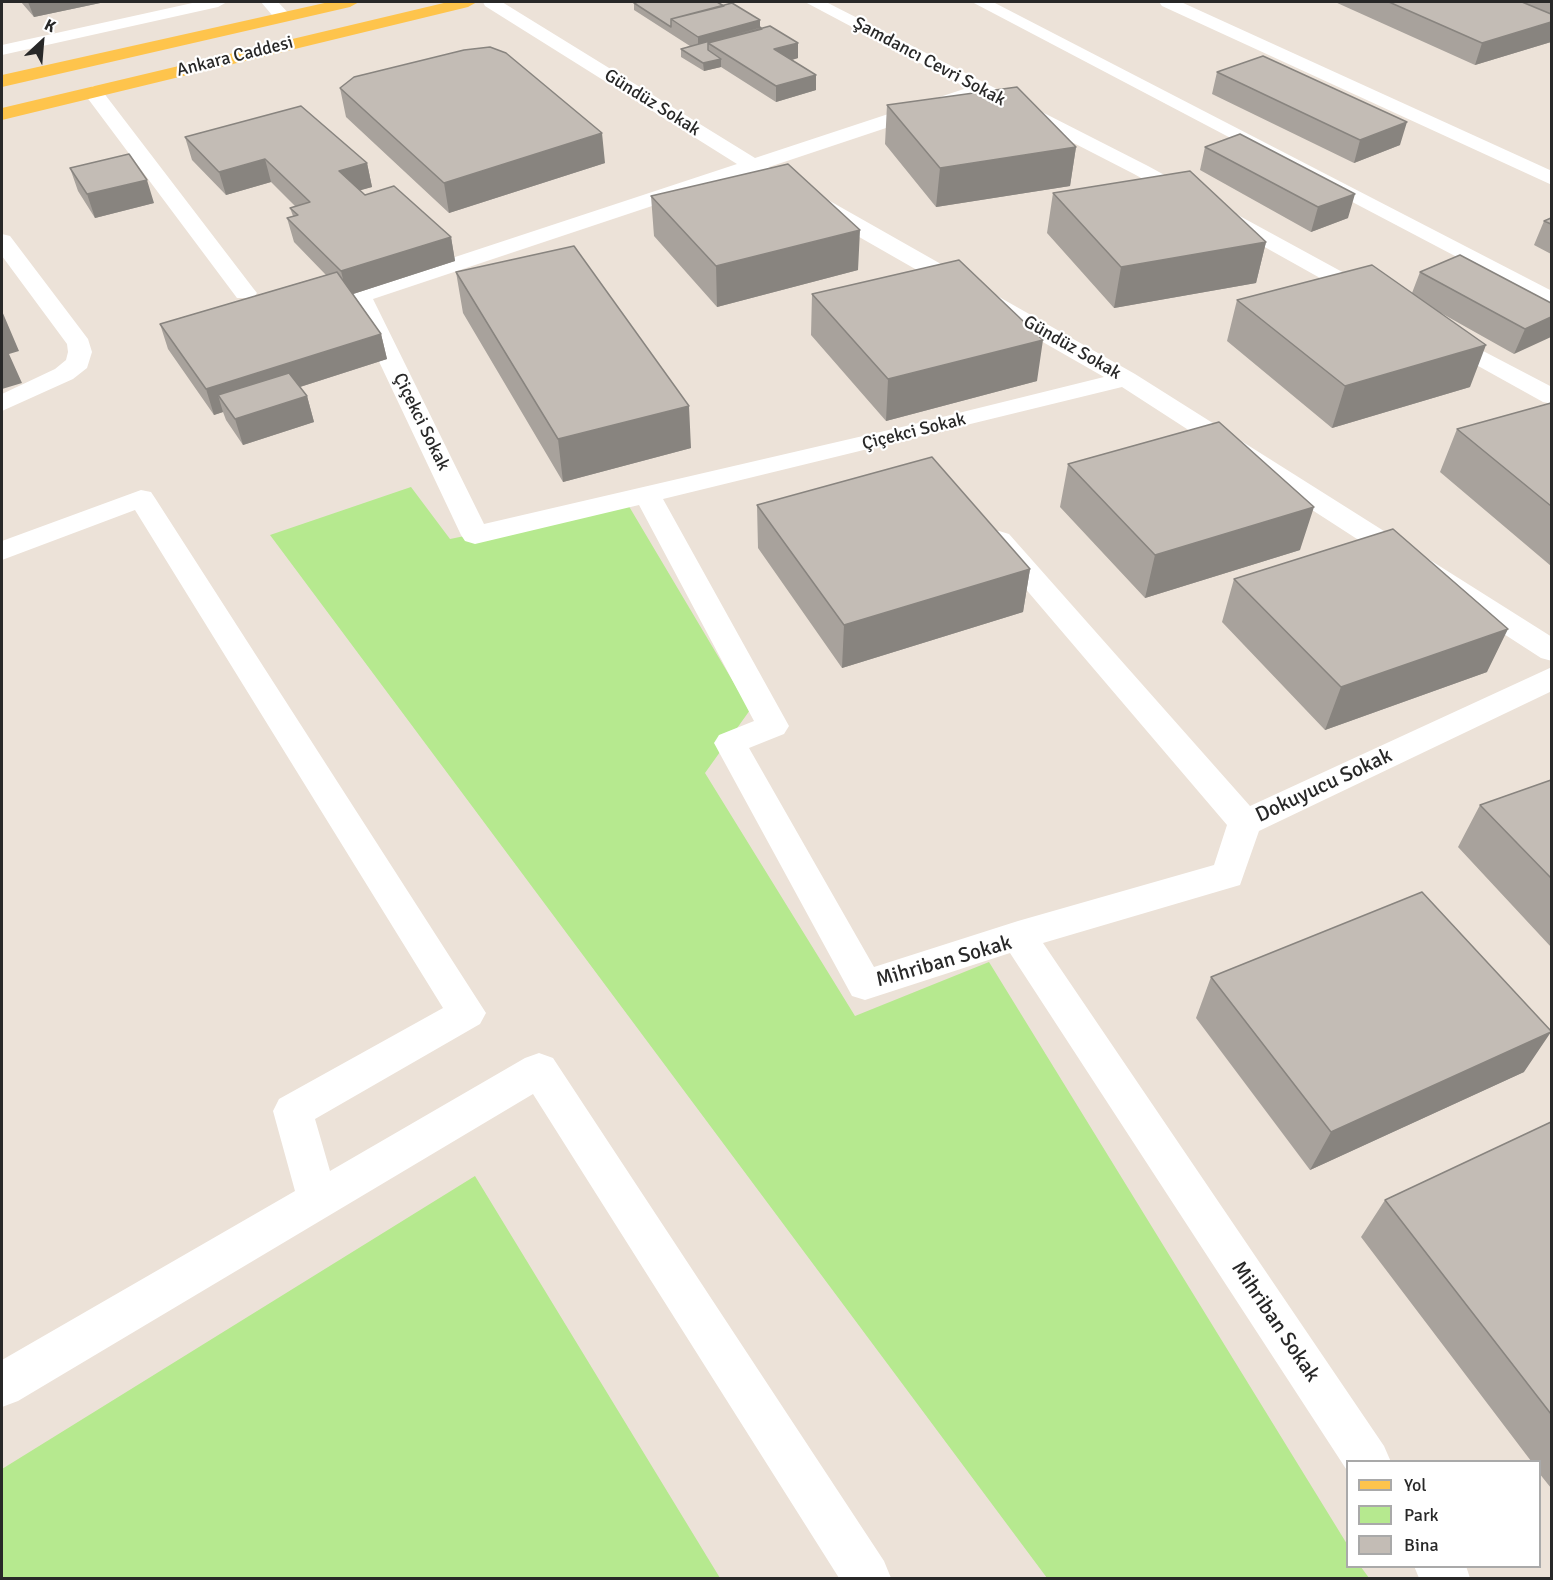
<!DOCTYPE html>
<meta charset="utf-8">
<style>
body{margin:0}
#map{position:relative;width:1553px;height:1580px;overflow:hidden;background:#ece2d8;font-family:Signika,sans-serif}
canvas{display:block}
.frame{position:absolute;inset:0;border:3px solid #282828;pointer-events:none}
.legend{position:absolute;left:1346px;top:1460px;width:195px;height:108px;box-sizing:border-box;background:#fff;border:2px solid #a9a9a9;margin:0;padding:8px 10px;list-style:none;font-size:18px;color:#282828}
.legend li{display:flex;align-items:center;gap:12px;height:30px}
.legend b{width:30px;border:2px solid #a9a9a9}
.north{position:absolute;left:12px;top:12px;width:60px;height:60px;-webkit-text-stroke:4px #fff;paint-order:stroke;rotate:26deg;font-size:16px;font-weight:700;line-height:24px;text-align:center;color:#282828}
.north::after{content:'';display:block;margin:auto;width:21px;height:27px;background:#282828;clip-path:polygon(50% 0,100% 100%,50% 72%,0 100%)}
</style>
<div id="map">
<canvas width="1553" height="1580"></canvas>
<div class="frame"></div>
<ul class="legend">
<li><b style="height:8px;background:#fec44c"></b>Yol</li>
<li><b style="height:16px;background:#b6e98f"></b>Park</li>
<li><b style="height:16px;background:#c3bcb5"></b>Bina</li>
</ul>
<div class="north">K</div>
</div>
<script>
const ctx = document.querySelector('canvas').getContext('2d');
ctx.lineJoin = 'round';
function fill(path, color) {
  ctx.fillStyle = color;
  ctx.fill(path, 'evenodd');
}
function poly(rows) {
  const path = new Path2D();
  for (const r of rows) {
    path.moveTo(r[0], r[1]);
    for (let i = 2; i < r.length; i += 2) path.lineTo(r[i], r[i + 1]);
  }
  return path;
}
function strokePath(path, color, width, dash) {
  ctx.strokeStyle = color;
  ctx.lineWidth = width;
  ctx.lineCap = dash ? 'butt' : 'round';
  ctx.setLineDash(dash || []);
  ctx.stroke(path);
}
function label(font, color, halo, rows, align = 'center') {
  ctx.font = font + ' Signika,sans-serif';
  ctx.lineWidth = 4.5;
  ctx.setLineDash([]);
  ctx.textBaseline = 'middle';
  ctx.strokeStyle = halo;
  ctx.fillStyle = color;
  for (const [text, x, y, turn = 0] of rows) {
    ctx.save();
    ctx.translate(x, y);
    ctx.rotate((+turn || 0) * Math.PI / 180);
    ctx.textAlign = isNaN(turn) ? turn : align;
    if (halo) ctx.strokeText(text, 0, 0);
    ctx.fillText(text, 0, 0);
    ctx.restore();
  }
}
fill(poly([
 [411,487,450,539,627,503,750,710,705,773,855,1016,989,962,1347,1544,1348,1566,1361,1567,1369,1578,1047,1578,270,535],
 [475,1176,720,1578,2,1578,2,1469]
]), '#b6e98f');
fill(poly([
 [197,2,227,2,218,7,2,55,2,45,197,2],
 [261,2,278,2,292,17,283,22,277,21,261,2],
 [483,2,502,2,755,158,967,88,805,2,826,2,1148,166,1379,292,1383,297,1379,302,1371,304,1363,302,1134,174,982,96,769,167,778,175,775,179,761,179,751,173,373,299,484,524,906,426,1104,377,805,206,802,201,805,196,821,196,1135,374,1552,637,1552,661,1541,658,1122,387,663,499,789,726,784,734,749,748,874,967,1018,921,1214,865,1227,825,989,546,985,540,989,534,999,531,1009,534,1250,806,1552,667,1552,691,1259,831,1240,885,1043,943,1384,1446,1391,1462,1348,1462,1348,1472,1010,953,865,1000,852,996,714,743,719,735,754,721,639,505,475,544,465,541,461,535,348,296,352,291,737,164,485,6,483,2],
 [972,2,993,2,1552,291,1552,307,972,2],
 [1159,2,1181,2,1552,171,1552,185,1162,6,1159,2],
 [93,86,100,88,253,288,257,293,253,298,237,298,83,92,93,86],
 [2,234,10,236,88,339,92,352,87,368,73,379,2,411,2,394,55,369,66,360,68,352,67,344,2,256,2,234],
 [1443,330,1552,387,1552,404,1543,402,1435,342,1431,337,1435,332,1443,330],
 [141,490,151,492,155,498,486,1013,480,1024,315,1119,330,1171,525,1058,539,1053,553,1058,884,1561,891,1578,839,1578,533,1094,18,1401,2,1407,2,1360,295,1191,273,1111,279,1099,443,1008,135,510,2,560,2,541,141,490],
 [1414,1566,1466,1566,1470,1578,1419,1578,1414,1566]
]), '#fff');
fill(poly([
 [329,2,359,2,350,7,2,87,2,75,329,2],
 [448,2,477,2,468,7,2,120,2,108,448,2]
]), '#fec44c');
fill(poly([
 [21,2,105,2,34,17],
 [1335,2,1551,2,1551,42,1475,65],
 [634,3,724,6,760,20,760,27,798,58,792,60,816,75,816,90,776,102,721,67,704,71,681,57,681,49,690,46,634,10],
 [1217,72,1400,145,1354,163,1212,94],
 [340,88,605,163,449,213,346,117],
 [887,105,1076,147,1070,186,936,207,885,144],
 [185,137,367,163,372,187,360,190,365,195,451,237,455,261,353,294,381,334,387,359,300,387,307,396,314,422,243,445,226,420,223,412,214,415,168,349,160,324,326,275,294,242,287,218,293,216,290,208,295,206,271,182,226,195,192,160],
 [1205,147,1348,218,1311,232,1200,170],
 [70,168,154,203,95,218,78,191],
 [1053,193,1266,242,1256,283,1114,308,1047,233],
 [651,196,858,270,717,307,654,236],
 [1551,218,1551,254,1534,245,1544,221],
 [456,272,691,448,563,482,463,313],
 [1420,272,1551,303,1514,354,1441,313,1470,387,1332,428,1227,341,1237,300,1412,293],
 [812,294,1037,381,886,421,811,335],
 [1551,403,1551,566,1440,472,1457,429],
 [1068,464,1300,550,1145,598,1060,507],
 [757,505,1030,569,1023,612,842,668,758,548],
 [1234,579,1487,672,1325,730,1222,622],
 [1551,780,1551,947,1458,847,1480,805],
 [1211,977,1524,1072,1310,1170,1196,1018],
 [1551,1122,1551,1488,1539,1473,1539,1461,1531,1461,1361,1237,1385,1200]
]), '#a8a29c');
fill(poly([
 [28,2,105,2,34,17],
 [760,20,760,35,708,43,698,52,698,37],
 [1551,22,1551,42,1475,65,1482,43],
 [798,43,798,58,774,65,774,49],
 [721,59,721,67,704,71,703,63],
 [816,75,816,90,776,102,776,86],
 [1407,122,1400,145,1354,163,1360,140],
 [602,133,605,163,449,213,444,183],
 [1076,147,1070,186,936,207,940,168],
 [265,159,271,182,226,195,219,172],
 [367,163,372,187,344,195,339,171],
 [147,180,154,203,95,218,87,194],
 [1355,194,1348,218,1311,232,1318,207],
 [860,230,858,270,717,307,716,266],
 [451,237,455,261,347,296,341,271],
 [1266,242,1256,283,1114,308,1121,267],
 [2,311,19,351,9,354,22,383,2,389],
 [1551,317,1551,337,1514,354,1525,329],
 [381,334,387,359,228,410,218,395,223,412,214,415,206,389],
 [1043,340,1037,381,886,421,888,379],
 [1486,345,1470,387,1332,428,1345,386],
 [307,396,314,422,243,445,235,419],
 [689,406,691,448,563,482,558,439],
 [1314,507,1300,550,1145,598,1155,555],
 [1030,569,1023,612,842,668,844,625],
 [1508,629,1487,672,1325,730,1341,687],
 [1551,1032,1524,1072,1310,1170,1331,1132]
]), '#88847f');
const building = poly([
 [639,2,717,2,724,6,671,19,671,27,634,3,639,2],
 [1389,2,1522,2,1551,14,1551,22,1482,43,1389,2],
 [732,3,760,20,698,37,671,19,732,3],
 [770,26,798,43,774,49,816,75,776,86,708,43,770,26],
 [760,27,762,29,708,43,708,50,721,59,703,63,681,49,760,27],
 [490,47,506,53,602,133,444,183,340,88,354,77,464,50,490,47],
 [1263,56,1407,122,1360,140,1217,72,1263,56],
 [1017,87,1076,147,940,168,887,105,1017,87],
 [301,106,367,163,339,171,365,195,394,186,451,237,341,271,287,218,298,215,290,208,310,202,265,159,219,172,185,137,301,106],
 [1240,134,1355,194,1318,207,1205,147,1240,134],
 [129,154,147,180,87,194,70,168,129,154],
 [788,164,860,230,716,266,651,196,788,164],
 [1190,171,1266,242,1121,267,1053,193,1190,171],
 [1551,218,1551,224,1544,221,1551,218],
 [574,246,689,406,558,439,456,272,574,246],
 [1460,255,1551,303,1551,317,1525,329,1420,272,1460,255],
 [959,260,1043,340,888,379,812,294,959,260],
 [1372,265,1486,345,1345,386,1237,300,1372,265],
 [337,272,381,334,206,389,160,324,337,272],
 [289,373,307,396,235,419,218,395,289,373],
 [1551,403,1551,506,1457,429,1551,403],
 [1219,422,1314,507,1155,555,1068,464,1219,422],
 [932,457,1030,569,844,625,757,505,932,457],
 [1393,529,1508,629,1341,687,1234,579,1393,529],
 [1551,780,1551,878,1480,805,1551,780],
 [1422,892,1551,1031,1551,1032,1331,1132,1211,977,1422,892],
 [1551,1122,1551,1414,1385,1200,1551,1122]
]);
fill(building, '#c3bcb5');
strokePath(building, '#88847f', 1.5);
label('18px', '#282828', '#fff', [
 ["Ankara Caddesi",235,57,-14],
 ["Şamdancı Cevri Sokak",929,62,28],
 ["Gündüz Sokak",652,103,32],
 ["Gündüz Sokak",1072,348,30],
 ["Çiçekci Sokak",421,422,64],
 ["Çiçekci Sokak",914,432,-14]
]);
label('21px', '#282828', '#fff', [
 ["Dokuyucu Sokak",1324,786,-25],
 ["Mihriban Sokak",944,962,-16],
 ["Mihriban Sokak",1275,1322,56]
]);
</script>
